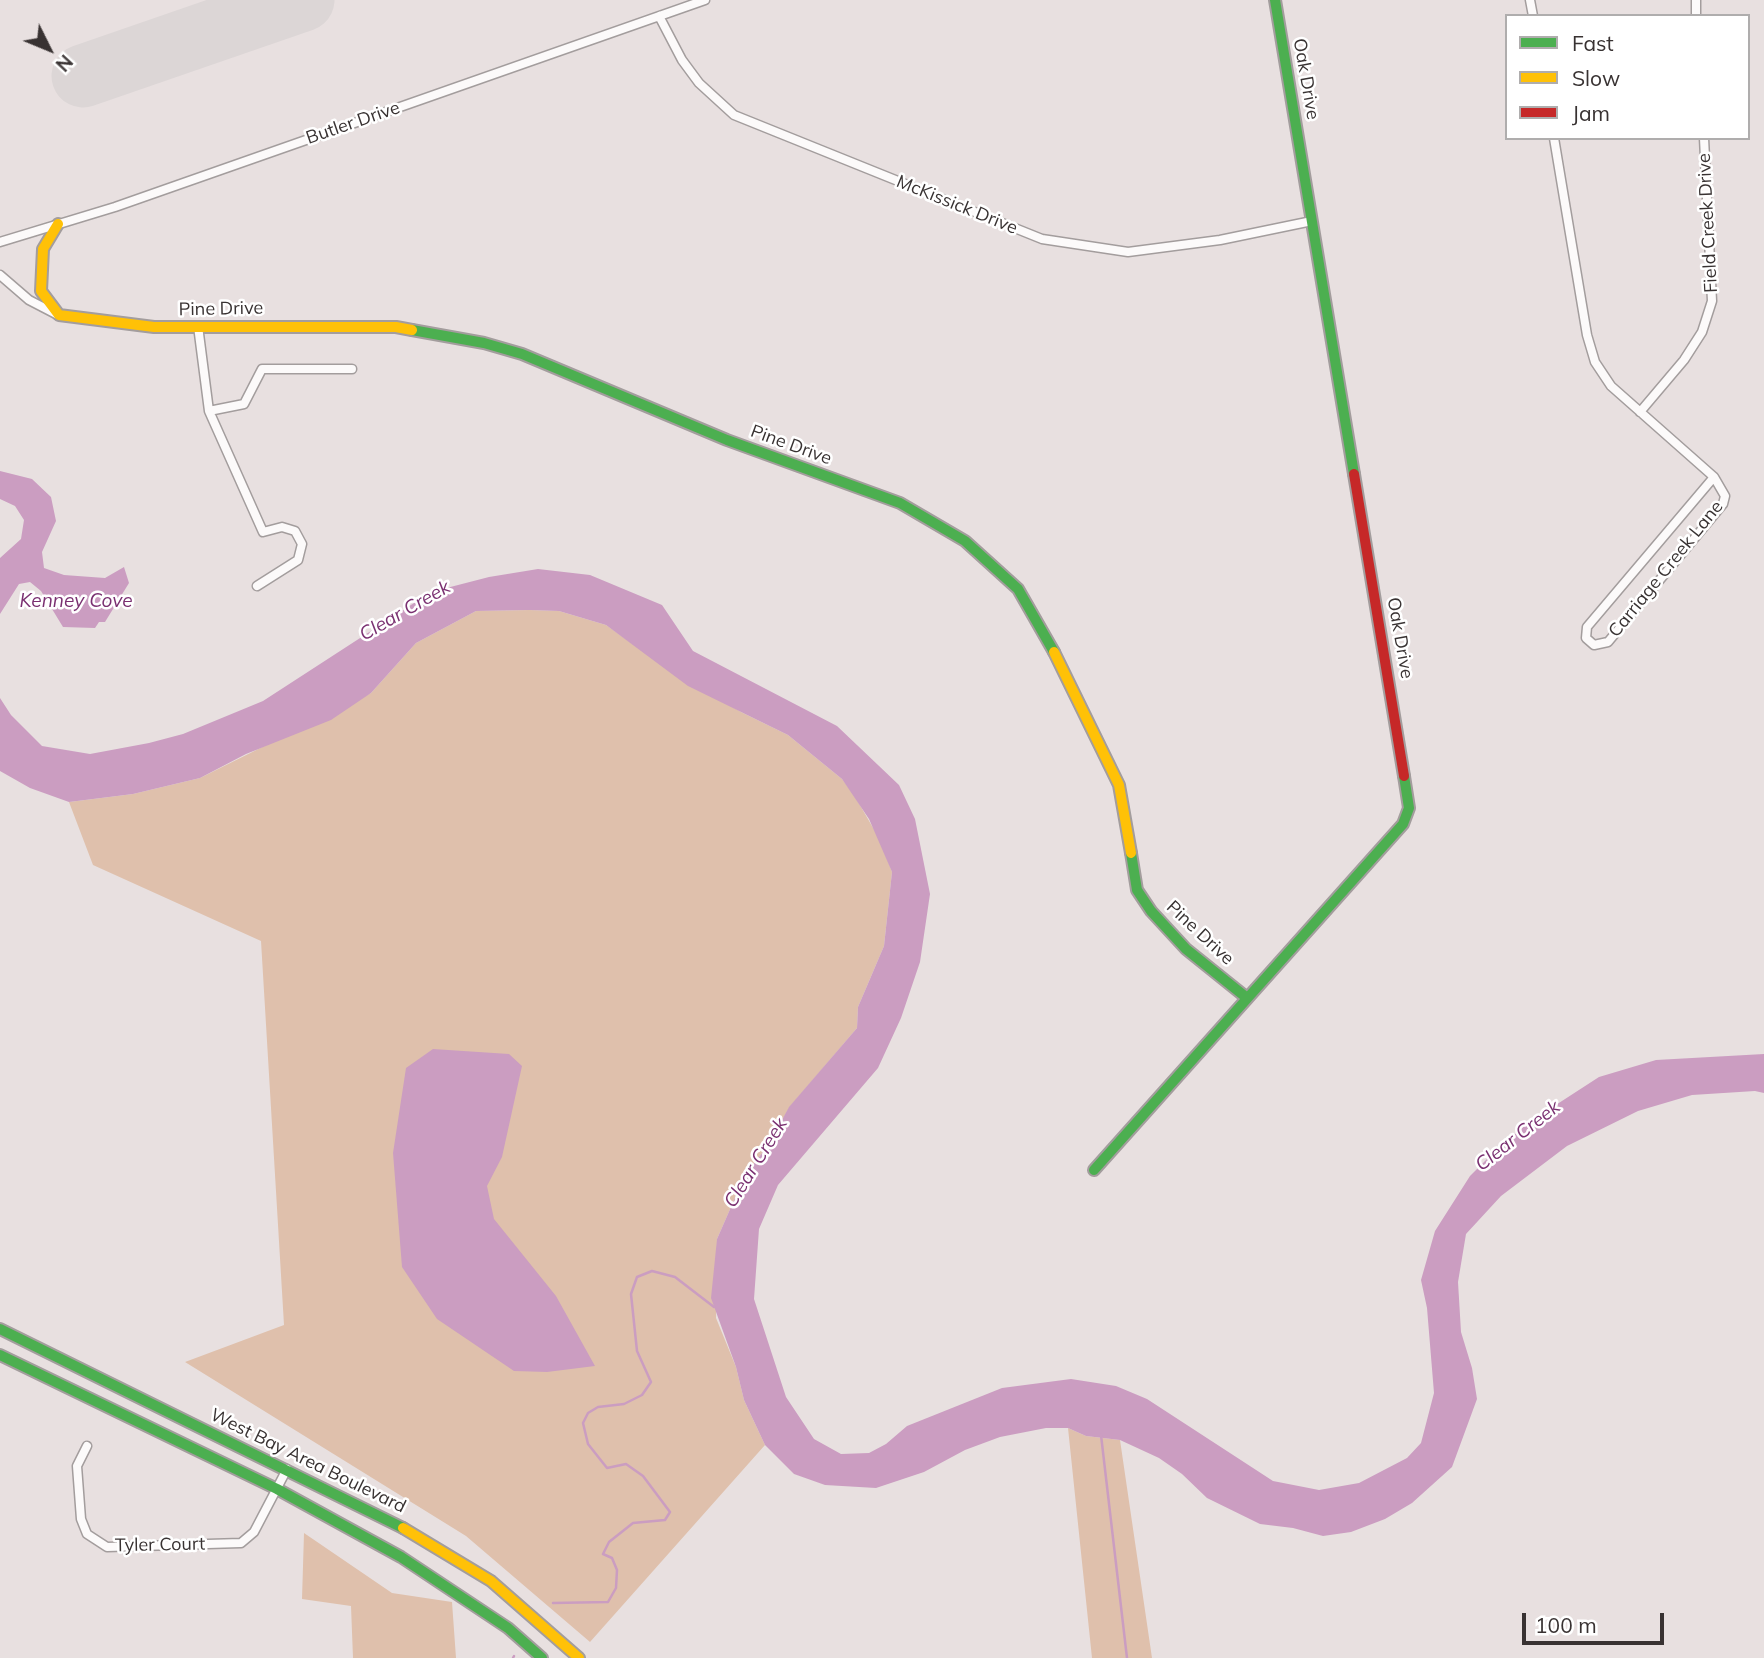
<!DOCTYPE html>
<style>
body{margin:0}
#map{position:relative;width:1764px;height:1658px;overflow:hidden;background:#e8e0e0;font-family:Mulish,sans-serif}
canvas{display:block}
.legend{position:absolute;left:1505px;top:14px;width:245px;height:126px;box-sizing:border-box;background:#fff;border:2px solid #afadad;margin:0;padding:9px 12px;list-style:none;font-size:21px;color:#383232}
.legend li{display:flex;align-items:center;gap:14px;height:35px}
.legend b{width:35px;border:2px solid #afadad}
.north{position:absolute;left:14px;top:14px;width:70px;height:70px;-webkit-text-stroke:5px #fff;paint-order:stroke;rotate:133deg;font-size:19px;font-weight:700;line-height:28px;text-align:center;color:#383232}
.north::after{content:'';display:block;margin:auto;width:24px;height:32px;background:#383232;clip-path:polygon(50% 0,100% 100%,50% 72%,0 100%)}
.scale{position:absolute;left:1522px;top:1613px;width:142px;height:32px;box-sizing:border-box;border:4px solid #383232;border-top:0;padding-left:9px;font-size:21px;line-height:24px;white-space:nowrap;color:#383232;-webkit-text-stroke:5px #fff;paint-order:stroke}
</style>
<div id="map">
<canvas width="1764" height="1658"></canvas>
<ul class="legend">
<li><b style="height:9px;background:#4caf50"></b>Fast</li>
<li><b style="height:9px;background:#ffc107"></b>Slow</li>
<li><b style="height:9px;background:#c62828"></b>Jam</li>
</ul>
<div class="north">N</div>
<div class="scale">100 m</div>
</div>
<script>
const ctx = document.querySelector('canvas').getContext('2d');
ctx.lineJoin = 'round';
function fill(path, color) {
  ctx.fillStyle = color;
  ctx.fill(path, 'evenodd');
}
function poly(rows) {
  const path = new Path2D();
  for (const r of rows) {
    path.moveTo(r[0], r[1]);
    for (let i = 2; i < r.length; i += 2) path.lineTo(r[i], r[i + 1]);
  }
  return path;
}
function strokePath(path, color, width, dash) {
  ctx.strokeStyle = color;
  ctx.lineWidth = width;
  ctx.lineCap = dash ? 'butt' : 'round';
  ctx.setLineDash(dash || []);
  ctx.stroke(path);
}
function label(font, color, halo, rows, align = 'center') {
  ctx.font = font + ' Mulish,sans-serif';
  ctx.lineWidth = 5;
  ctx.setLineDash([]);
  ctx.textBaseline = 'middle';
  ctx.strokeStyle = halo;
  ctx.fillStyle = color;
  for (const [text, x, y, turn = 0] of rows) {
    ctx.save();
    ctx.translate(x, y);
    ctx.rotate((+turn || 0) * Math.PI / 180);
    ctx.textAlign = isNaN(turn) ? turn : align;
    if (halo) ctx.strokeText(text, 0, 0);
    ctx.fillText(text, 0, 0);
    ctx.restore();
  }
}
fill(poly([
 [529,610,559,611,606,625,661,664,741,712,788,735,842,779,853,793,880,840,892,872,884,946,858,1007,857,1028,789,1108,769,1144,745,1175,717,1239,716,1318,736,1367,744,1400,765,1445,590,1642,466,1536,185,1362,284,1325,261,941,93,865,69,802,133,794,200,778,371,693,416,643,476,611],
 [1068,1428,1086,1436,1120,1440,1152,1658,1092,1658],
 [304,1533,392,1593,452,1602,456,1658,353,1658,351,1606,302,1599]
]), '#dfc0ac');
fill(poly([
 [0,471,32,479,51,497,56,521,42,552,44,568,64,575,105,578,124,567,129,583,105,622,99,622,95,628,63,627,41,591,30,582,19,584,0,614,0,558,21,539,24,520,15,506,0,499],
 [538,569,590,575,662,605,693,651,837,726,899,785,915,819,930,894,920,962,901,1018,878,1068,778,1185,759,1229,754,1299,786,1397,814,1439,841,1454,869,1453,886,1444,907,1426,1002,1388,1071,1379,1116,1386,1147,1399,1273,1481,1319,1490,1359,1483,1407,1458,1421,1443,1434,1393,1427,1308,1421,1280,1435,1231,1470,1176,1492,1154,1528,1123,1599,1077,1656,1060,1764,1054,1764,1093,1755,1091,1692,1095,1638,1111,1567,1146,1501,1196,1466,1234,1458,1282,1461,1332,1472,1368,1477,1399,1452,1467,1412,1503,1385,1519,1351,1532,1323,1536,1293,1528,1260,1524,1207,1498,1182,1474,1159,1458,1120,1440,1086,1436,1068,1428,1046,1428,1000,1437,965,1450,924,1472,876,1488,825,1485,794,1474,765,1445,744,1400,736,1367,711,1298,717,1239,745,1175,769,1144,789,1107,857,1028,858,1007,884,946,892,872,869,819,842,779,788,735,688,686,606,625,559,611,529,610,476,611,416,643,371,693,331,720,246,754,200,778,133,794,69,802,30,788,0,771,0,698,11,715,42,746,90,754,149,743,183,734,263,701,431,592,489,577],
 [433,1049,509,1054,522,1066,502,1157,487,1186,494,1219,556,1296,595,1366,547,1372,514,1371,437,1319,402,1267,393,1153,406,1068]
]), '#cb9dc1');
strokePath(poly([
 [1101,1435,1127,1658],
 [553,1603,608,1602,616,1588,617,1570,612,1558,603,1554,609,1542,633,1523,665,1520,670,1512,643,1476,626,1464,607,1468,588,1444,583,1423,588,1413,598,1407,624,1404,642,1395,651,1382,637,1351,631,1294,637,1277,652,1271,675,1277,714,1307],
 [513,1658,514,1656]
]), '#cb9dc1', 2.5);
strokePath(poly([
 [83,76,303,0]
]), '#dcd6d6', 63);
const street = poly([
 [1530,0,1533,16],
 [1696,0,1696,16],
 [659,16,682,60,699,83,734,115,1042,239,1128,252,1220,240,1312,221],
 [1554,138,1587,335,1595,362,1611,386,1714,477,1725,496,1723,504,1608,642,1594,645,1586,638,1587,627,1714,477],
 [0,242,115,207,705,0],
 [0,275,29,300,56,314],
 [198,326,209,411,263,532,282,527,295,531,302,544,298,560,257,586],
 [209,411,244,404,262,369,352,369],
 [1640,412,1684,360,1702,332,1712,301,1704,138],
 [87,1446,77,1466,81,1519,87,1534,107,1547,241,1543,254,1532,287,1469]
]);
const fast = poly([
 [1275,0,1354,474],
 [412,330,484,343,522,354,727,440,900,503,965,541,1018,589,1054,652],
 [1131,853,1137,890,1151,911,1186,949,1247,998],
 [1094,1170,1403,824,1409,808,1404,776],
 [0,1329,403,1528],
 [0,1355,277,1489,401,1557,508,1628,542,1658]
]);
const slow = poly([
 [58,224,43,249,41,291,59,315,154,327,396,327,412,330],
 [1054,652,1119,785,1131,853],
 [403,1528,491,1581,579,1658]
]);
const jam = poly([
 [1354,474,1404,776]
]);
strokePath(street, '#a39d9d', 11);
strokePath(fast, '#a39d9d', 14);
strokePath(slow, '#a39d9d', 14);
strokePath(jam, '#a39d9d', 14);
strokePath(street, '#fcfafa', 8);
strokePath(fast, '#4caf50', 10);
strokePath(slow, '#ffc107', 10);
strokePath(jam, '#c62828', 10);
label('18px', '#383232', '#fff', [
 ["Oak Drive",1306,79,80],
 ["Butler Drive",353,123,-19],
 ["McKissick Drive",957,205,22],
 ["Field Creek Drive",1708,223,-93],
 ["Pine Drive",221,309,-1],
 ["Pine Drive",791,445,20],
 ["Carriage Creek Lane",1666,569,-51],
 ["Oak Drive",1400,638,80],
 ["Pine Drive",1200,933,43],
 ["West Bay Area Boulevard",308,1461,26],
 ["Tyler Court",160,1545,-1]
]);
label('italic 19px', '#7a3071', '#fff', [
 ["Kenney Cove",76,601],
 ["Clear Creek",405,611,-30],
 ["Clear Creek",1518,1136,-38],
 ["Clear Creek",756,1163,-58]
]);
</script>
